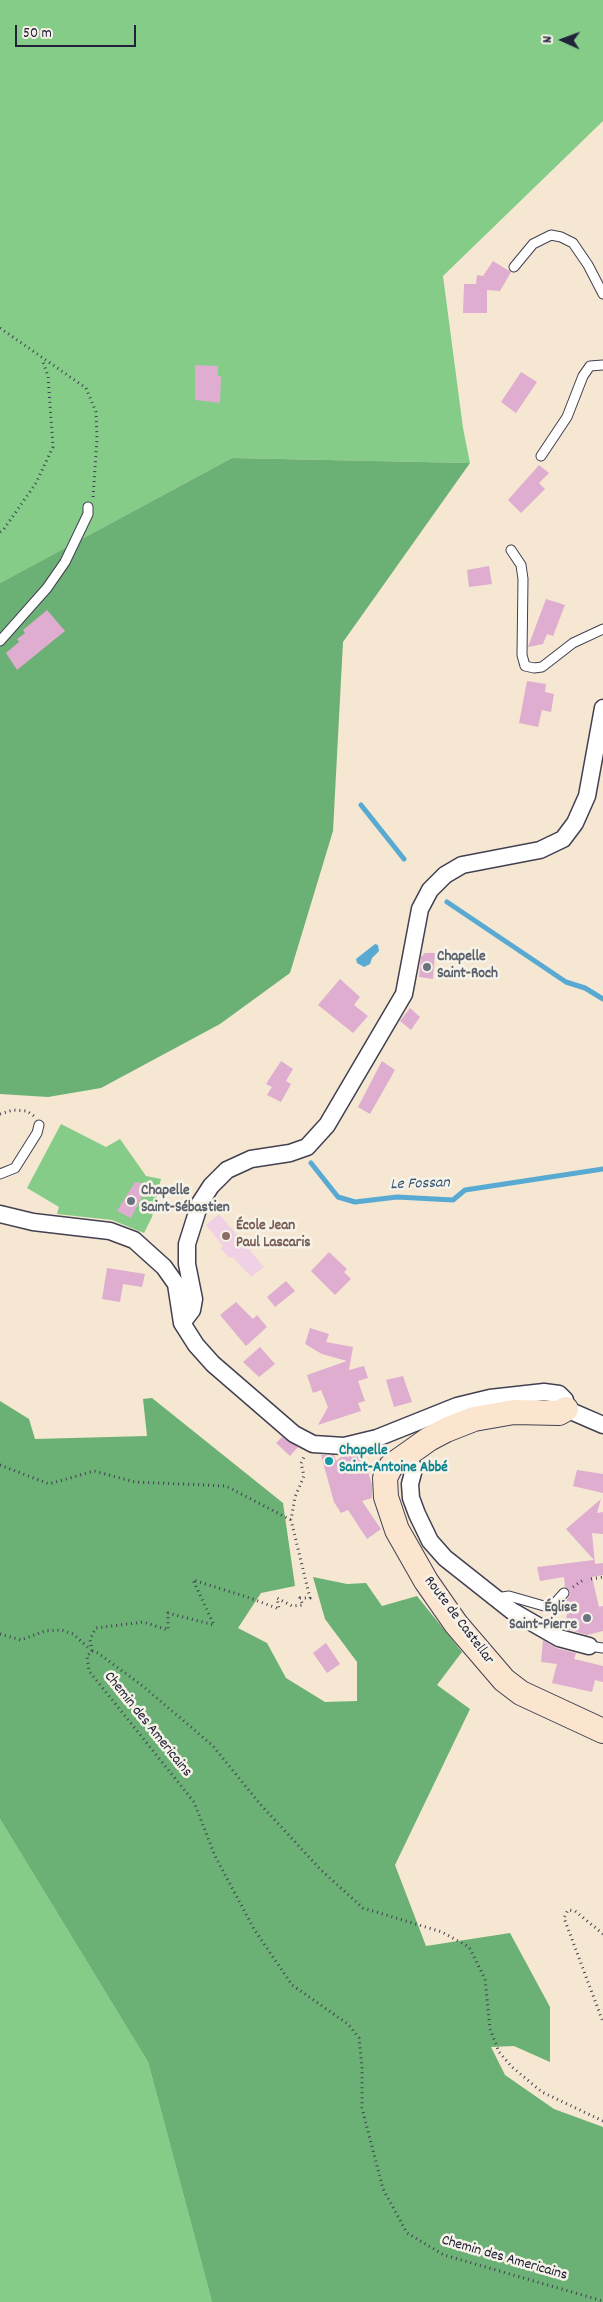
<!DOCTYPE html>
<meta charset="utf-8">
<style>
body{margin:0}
#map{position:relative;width:603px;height:2302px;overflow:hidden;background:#f5e7d1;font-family:Dekko,sans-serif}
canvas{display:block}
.north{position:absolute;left:538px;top:15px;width:50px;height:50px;-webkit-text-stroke:4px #f7f3e8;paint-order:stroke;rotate:272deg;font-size:14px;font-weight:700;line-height:20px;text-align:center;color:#22223b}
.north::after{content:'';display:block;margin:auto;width:18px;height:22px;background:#22223b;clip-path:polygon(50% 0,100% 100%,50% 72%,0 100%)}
.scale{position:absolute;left:15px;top:25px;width:121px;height:22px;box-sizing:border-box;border:2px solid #22223b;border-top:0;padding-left:6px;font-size:15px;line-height:18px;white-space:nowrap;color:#22223b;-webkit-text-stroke:4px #f7f3e8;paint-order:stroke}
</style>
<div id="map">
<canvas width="603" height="2302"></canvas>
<div class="north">N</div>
<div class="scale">50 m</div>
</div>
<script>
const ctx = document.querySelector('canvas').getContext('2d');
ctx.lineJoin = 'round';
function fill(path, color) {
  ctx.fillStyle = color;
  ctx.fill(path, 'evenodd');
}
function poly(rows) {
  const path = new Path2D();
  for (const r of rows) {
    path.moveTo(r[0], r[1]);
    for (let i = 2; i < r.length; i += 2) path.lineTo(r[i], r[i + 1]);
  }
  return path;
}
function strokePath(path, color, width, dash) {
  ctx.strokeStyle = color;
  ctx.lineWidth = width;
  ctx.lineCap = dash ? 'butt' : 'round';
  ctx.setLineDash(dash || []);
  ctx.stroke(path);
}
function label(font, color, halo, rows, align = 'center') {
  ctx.font = font + ' Dekko,sans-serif';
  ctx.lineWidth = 5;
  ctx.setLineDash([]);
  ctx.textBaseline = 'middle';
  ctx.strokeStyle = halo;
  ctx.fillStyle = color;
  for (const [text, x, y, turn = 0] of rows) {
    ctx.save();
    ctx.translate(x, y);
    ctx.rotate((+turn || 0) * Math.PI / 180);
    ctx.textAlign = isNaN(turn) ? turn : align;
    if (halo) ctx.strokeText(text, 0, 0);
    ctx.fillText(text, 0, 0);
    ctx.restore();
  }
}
fill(poly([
 [219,1214,264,1267,251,1277,233,1257,229,1258,221,1249,223,1246,206,1225]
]), '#f0d0e5');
fill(poly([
 [0,0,603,0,603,121,443,276,463,428,470,463,232,458,0,583],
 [61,1124,106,1147,120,1139,146,1176,161,1179,152,1217,144,1233,112,1220,57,1214,59,1207,27,1188],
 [0,1819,148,2062,212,2302,0,2302]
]), '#84cc88');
fill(poly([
 [232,458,470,463,343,642,333,831,290,973,220,1024,101,1088,48,1097,0,1094,0,583],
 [152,1398,283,1503,295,1586,261,1593,238,1628,267,1643,286,1678,325,1702,357,1701,357,1662,325,1619,313,1577,347,1584,366,1583,382,1606,417,1596,462,1652,437,1685,470,1709,395,1865,426,1946,510,1933,550,2007,550,2062,514,2046,491,2047,505,2075,554,2109,603,2127,603,2302,212,2302,148,2062,0,1819,0,1401,29,1419,35,1439,147,1436,143,1399]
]), '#6bb074');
fill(poly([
 [375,944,378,945,379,951,372,958,370,964,364,967,357,963,356,959]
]), '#58aad3');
strokePath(poly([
 [361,805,404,859],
 [447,902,566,982,585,988,603,999],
 [311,1163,338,1197,355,1202,397,1197,453,1200,465,1190,603,1169]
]), '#58aad3', 5);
fill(poly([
 [493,261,511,272,500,291,487,290,487,313,463,313,464,284,476,284,477,275,483,276],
 [195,365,218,366,218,376,221,376,220,403,195,400],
 [521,372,537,382,516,413,501,402],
 [539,465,549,473,539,483,545,489,521,513,508,500],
 [489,566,492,584,469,587,467,570],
 [546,599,565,605,553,636,547,634,543,644,528,647],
 [47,610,65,631,17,670,6,653,19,642,17,639,25,633,23,630],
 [527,681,546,684,545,692,554,694,551,712,542,710,538,727,519,723],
 [425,953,435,953,433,979,419,977,421,957],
 [340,979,360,997,354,1005,368,1016,353,1033,318,1005],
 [410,1008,420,1017,411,1030,400,1021],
 [281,1061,293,1069,286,1081,291,1084,281,1102,267,1095,272,1087,266,1084],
 [382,1061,395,1070,370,1114,358,1107],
 [135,1182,143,1183,146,1189,131,1218,117,1211],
 [329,1252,347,1269,344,1272,351,1279,335,1295,311,1271],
 [107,1268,145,1274,142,1287,123,1284,120,1302,102,1299],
 [286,1281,295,1291,275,1307,267,1297],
 [236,1302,253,1319,257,1315,267,1327,246,1346,220,1315],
 [310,1328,329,1334,326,1342,353,1347,349,1370,364,1366,368,1378,358,1381,365,1401,358,1403,361,1411,318,1425,328,1407,321,1390,313,1393,307,1375,347,1361,322,1354,305,1344],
 [260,1347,275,1364,259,1377,243,1362],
 [403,1376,412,1402,394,1407,386,1380],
 [282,1437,298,1447,290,1456,276,1443],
 [362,1452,372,1485,372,1498,362,1501,381,1529,367,1539,348,1510,341,1513,334,1502,321,1455,334,1455,336,1461,342,1456],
 [577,1470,603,1474,603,1493,573,1486],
 [601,1499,597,1513,603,1512,603,1534,592,1533,595,1564,603,1563,603,1575,592,1577,599,1607,603,1606,603,1631,587,1635,560,1627,567,1616,566,1601,570,1595,570,1591,565,1587,564,1577,540,1581,537,1567,594,1560,566,1529],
 [543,1640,556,1648,576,1653,574,1659,603,1666,603,1682,595,1680,592,1692,552,1683,557,1664,541,1662],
 [326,1643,340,1664,327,1673,313,1653]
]), '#deadd0');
const lane = poly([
 [514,267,533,244,551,235,561,237,573,243,588,265,603,294],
 [541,456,567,417,583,376,590,366,603,365],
 [511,550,521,565,523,579,522,655,525,666,534,668,542,667,573,643,603,629],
 [0,641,47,588,65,562,88,514,88,507],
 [0,1174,15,1168,37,1133,39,1125],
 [496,1598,509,1596,544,1606,555,1603,564,1593],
 [589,1646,603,1648]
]);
const street = poly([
 [0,1214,33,1222,110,1231,134,1240,164,1267,176,1284,182,1323,196,1345,213,1364,294,1434,313,1444,344,1446,377,1438,457,1406,490,1398,544,1392,559,1394,565,1400,566,1409,603,1425],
 [182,1323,192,1310,194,1299,187,1264,187,1244,200,1203,211,1186,227,1170,251,1159,290,1153,307,1147,327,1125,404,994,420,909,430,890,445,875,462,865,540,850,563,839,575,823,587,796,603,708],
 [407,1455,414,1469,410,1484,411,1498,417,1514,430,1541,445,1558,512,1611,559,1638,589,1646]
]);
const secondary = poly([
 [566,1409,559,1413,514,1412,474,1419,446,1430,429,1439,391,1466,385,1478,386,1497,397,1530,426,1581,456,1624,504,1680,521,1693,603,1731]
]);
strokePath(lane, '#424052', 11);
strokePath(street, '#424052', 19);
strokePath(secondary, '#424052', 26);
strokePath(poly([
 [0,328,86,388,96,412,97,439,93,498],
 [0,532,4,529,36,483,53,447,48,376,42,359],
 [0,1114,13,1110,27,1111,34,1116],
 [0,1465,49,1484,94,1471,135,1482,226,1486,291,1520],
 [591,1579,603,1577],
 [573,1587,583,1580],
 [0,1634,21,1640,45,1631,61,1630,73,1634,91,1650],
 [92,1651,90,1639,96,1628,143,1622,168,1630,168,1613,214,1625,193,1580,250,1598,279,1609,277,1598,292,1606,303,1605,300,1598,310,1598,291,1520,295,1497,304,1476,301,1463,304,1457],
 [603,1934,575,1911,568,1910,564,1918,603,2022],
 [603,2121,542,2092,512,2067,499,2052,490,2029,485,1979,469,1947,442,1932,363,1908,321,1870,260,1804,213,1746,144,1687,98,1653,92,1651,87,1656,89,1671,194,1802,215,1856,254,1929,292,1985,348,2024,359,2038,362,2068,362,2108,383,2189,407,2233,444,2255,603,2301]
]), '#424052', 3, [1, 4]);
strokePath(lane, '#fff', 9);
strokePath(street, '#fff', 16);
strokePath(secondary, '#fbe5cf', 24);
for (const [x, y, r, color] of [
 [427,967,5,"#6b7280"],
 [131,1201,5,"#6b7280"],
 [226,1236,5,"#8d6e63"],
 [329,1461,5,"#0f9aa8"],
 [587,1618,5,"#6b7280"]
]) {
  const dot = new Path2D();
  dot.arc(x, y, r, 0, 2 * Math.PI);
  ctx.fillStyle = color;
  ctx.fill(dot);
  strokePath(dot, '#f7f3e8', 2);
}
label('bold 15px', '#5b616d', '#f7f3e8', [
 ["Chapelle",437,958],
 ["Saint-Roch",437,975],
 ["Chapelle",141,1192],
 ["Saint-Sébastien",141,1209],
 ["Église",577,1609,"right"],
 ["Saint-Pierre",577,1626,"right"]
], 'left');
label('bold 15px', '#785e54', '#f7f3e8', [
 ["École Jean",236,1227],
 ["Paul Lascaris",236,1244]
], 'left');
label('bold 15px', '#0d838f', '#f7f3e8', [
 ["Chapelle",339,1452],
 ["Saint-Antoine Abbé",339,1469]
], 'left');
label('15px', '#22223b', '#f7f3e8', [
 ["Route de Castellar",458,1621,53],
 ["Chemin des Americains",147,1725,51],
 ["Chemin des Americains",504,2259,16]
]);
label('italic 16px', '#385878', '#f7f3e8', [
 ["Le Fossan",420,1185,-2]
]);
</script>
